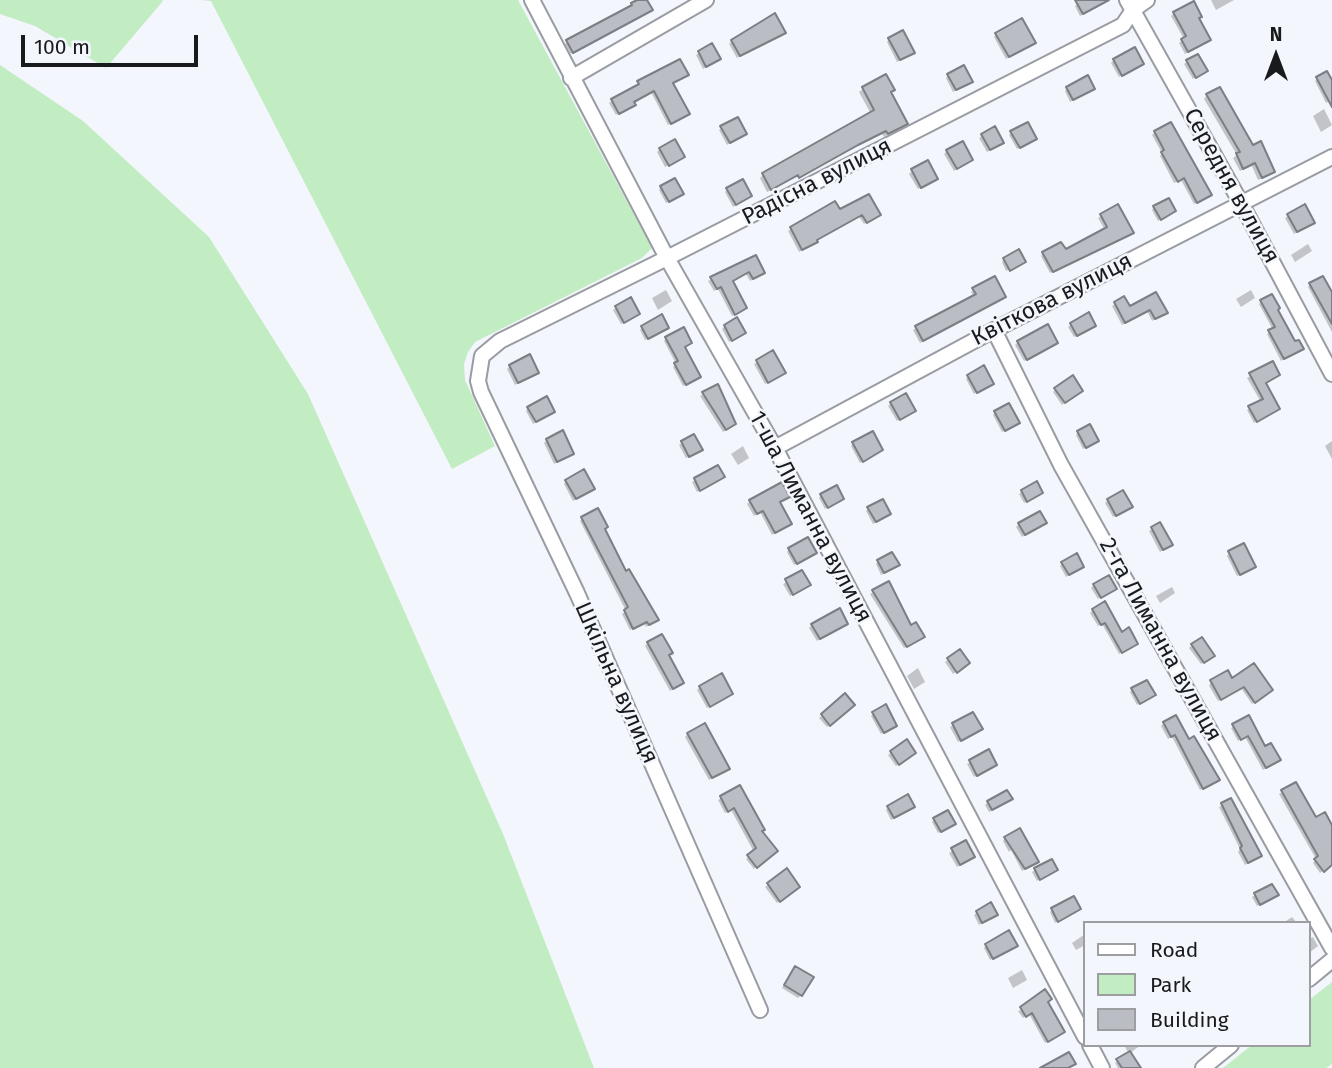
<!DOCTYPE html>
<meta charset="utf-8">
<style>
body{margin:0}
#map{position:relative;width:1332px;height:1068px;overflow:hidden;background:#f3f6fc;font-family:"Fira Sans",sans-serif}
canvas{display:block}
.legend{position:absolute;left:1083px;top:921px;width:228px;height:126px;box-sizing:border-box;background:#f3f6fc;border:2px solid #9c9ea2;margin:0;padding:9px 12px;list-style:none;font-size:21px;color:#191a1c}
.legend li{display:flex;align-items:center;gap:14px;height:35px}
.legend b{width:35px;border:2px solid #9c9ea2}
.north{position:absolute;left:1241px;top:21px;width:70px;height:70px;-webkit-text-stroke:5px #f3f6fc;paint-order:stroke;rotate:0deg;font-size:19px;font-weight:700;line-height:28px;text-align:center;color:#191a1c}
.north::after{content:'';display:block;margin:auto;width:24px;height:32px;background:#191a1c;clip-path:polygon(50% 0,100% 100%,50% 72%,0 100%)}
.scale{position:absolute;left:21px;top:35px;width:177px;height:32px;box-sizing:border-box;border:4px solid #191a1c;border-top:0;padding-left:9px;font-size:21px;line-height:24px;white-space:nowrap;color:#191a1c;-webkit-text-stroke:5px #f3f6fc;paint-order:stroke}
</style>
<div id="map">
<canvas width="1332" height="1068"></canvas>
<ul class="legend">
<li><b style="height:9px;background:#fff"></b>Road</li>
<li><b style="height:19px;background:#c2ecc2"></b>Park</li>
<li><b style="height:19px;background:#babdc3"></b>Building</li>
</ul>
<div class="north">N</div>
<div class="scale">100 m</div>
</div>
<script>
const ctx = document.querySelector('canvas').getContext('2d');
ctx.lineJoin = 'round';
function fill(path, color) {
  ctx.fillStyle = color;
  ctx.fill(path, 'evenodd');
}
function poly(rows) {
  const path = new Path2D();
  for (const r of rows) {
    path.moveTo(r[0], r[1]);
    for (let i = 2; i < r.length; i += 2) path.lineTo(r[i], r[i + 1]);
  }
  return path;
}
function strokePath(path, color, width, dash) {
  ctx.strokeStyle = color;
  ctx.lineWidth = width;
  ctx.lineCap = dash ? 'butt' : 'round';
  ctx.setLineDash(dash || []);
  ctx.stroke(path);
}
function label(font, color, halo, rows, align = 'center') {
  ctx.font = font + ' "Fira Sans",sans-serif';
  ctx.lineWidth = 5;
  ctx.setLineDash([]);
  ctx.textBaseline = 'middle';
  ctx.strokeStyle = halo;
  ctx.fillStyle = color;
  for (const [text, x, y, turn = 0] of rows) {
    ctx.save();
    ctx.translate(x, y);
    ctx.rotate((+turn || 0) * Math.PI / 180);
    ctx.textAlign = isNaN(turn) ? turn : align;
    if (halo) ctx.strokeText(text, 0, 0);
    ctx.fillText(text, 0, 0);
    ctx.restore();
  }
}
fill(poly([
 [0,0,162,0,163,1,106,68,35,26,0,14],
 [201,0,518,0,652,248,642,258,475,342,468,352,464,364,465,380,495,446,452,469,211,1],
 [0,65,83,121,209,237,308,394,503,834,594,1068,0,1068],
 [1332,982,1332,1064,1326,1068,1223,1068,1252,1045,1309,1045,1309,1000]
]), '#c2ecc2');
fill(poly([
 [641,0,645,0,648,12,570,54,565,44,568,41],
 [1083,0,1102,0,1100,5,1080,16,1075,6],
 [1211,0,1234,0,1216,10],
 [1174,13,1206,42,1185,54,1179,43,1184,39,1171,16],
 [784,33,737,58,729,44,732,41],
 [996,34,1031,45,1006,59,994,37],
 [889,39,910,55,897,62,887,42],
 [712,45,719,59,703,69,696,55],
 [1114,60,1140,66,1119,77,1111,63],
 [1187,62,1203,74,1193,79,1184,64],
 [948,75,968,84,953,92,946,78],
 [1317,79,1332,84,1332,100,1326,103,1315,81],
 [639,83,672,84,685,116,668,125,651,92,632,102,631,107,616,115,609,103,637,87],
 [1067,88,1090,91,1070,102,1065,91],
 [863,89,889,93,906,124,884,137,882,134,767,192,760,178,763,175,871,114,859,92],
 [1207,95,1273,171,1270,175,1258,180,1252,166,1240,171,1233,158,1237,155,1204,99],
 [1324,109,1332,125,1321,132,1313,116],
 [722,128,742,136,727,145,719,130],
 [1155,132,1207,197,1194,204,1181,180,1174,183,1160,156,1162,153,1152,135],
 [1011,133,1032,141,1017,149,1009,135],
 [982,136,999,145,987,152,979,138],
 [660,149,680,159,665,167,657,152],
 [947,151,971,160,954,171,944,154],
 [912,171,933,182,918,189,909,174],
 [661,187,679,196,666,203,659,190],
 [727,189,750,196,733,207,725,192],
 [868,196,876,218,864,224,859,217,815,240,813,244,799,252,788,231,791,229,839,212],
 [1154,207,1171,214,1158,221,1152,210],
 [1101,216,1129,235,1050,273,1041,256,1043,253,1065,252,1105,230,1098,218],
 [1288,216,1310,225,1294,234,1285,218],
 [1308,244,1312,251,1295,262,1291,255],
 [755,258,761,275,750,281,746,274,731,282,742,311,732,316,718,289,714,291,708,281],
 [1004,259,1024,262,1006,271,1002,262],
 [1310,284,1332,294,1332,332,1308,287],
 [666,290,672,301,658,310,652,298],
 [973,290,1001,299,920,343,913,330,916,328,974,297,971,292],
 [1251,290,1255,298,1241,307,1236,299],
 [1156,294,1163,315,1152,321,1147,311,1122,325,1112,306,1115,304,1124,299,1129,308],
 [1261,302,1276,310,1299,351,1281,361,1267,334,1273,330,1259,304],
 [616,308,636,316,621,324,613,310],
 [1071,324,1091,328,1074,337,1068,327],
 [725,326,741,336,729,342,722,329],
 [642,327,664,330,645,340,640,330],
 [666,338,683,347,696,379,683,386,673,367,676,364,664,341],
 [1018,342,1054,345,1024,361,1015,345],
 [773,353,784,373,765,384,754,364],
 [1272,363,1264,383,1278,409,1254,423,1247,410,1261,402,1247,378],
 [510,366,534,375,515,385,507,369],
 [968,376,989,386,974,394,966,379],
 [1055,390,1078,393,1062,405,1053,392],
 [703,394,734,424,732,427,723,432,700,396],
 [891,403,911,413,897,421,888,406],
 [528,408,550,414,533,424,526,411],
 [995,412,1015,425,1002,432,993,415],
 [1078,432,1094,443,1083,449,1076,435],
 [693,436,698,452,686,458,679,445],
 [547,440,570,456,554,464,544,443],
 [1332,441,1332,459,1325,446],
 [853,444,881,450,860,463,851,446],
 [743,446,749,458,738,465,731,454],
 [717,468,720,480,697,492,692,482],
 [566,481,590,491,573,501,564,484],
 [1022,491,1041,493,1024,503,1019,494],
 [821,495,839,501,825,509,819,498],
 [1108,500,1128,509,1113,517,1105,503],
 [750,501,778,503,790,524,772,535,760,512,754,516,747,504],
 [868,509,886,517,873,524,866,511],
 [583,518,603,529,654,622,646,627,644,623,630,630,622,614,626,611,580,521],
 [1045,523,1022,537,1016,527,1019,524],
 [1159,525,1171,545,1160,552,1149,531],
 [789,549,812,555,794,565,787,552],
 [1229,553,1251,569,1237,576,1227,556],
 [878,561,895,567,881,575,876,564],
 [1062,563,1079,569,1066,577,1060,566],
 [802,572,806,587,790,596,783,584],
 [888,583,911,627,920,640,904,648,870,594],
 [1094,585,1112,592,1098,599,1091,588],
 [1172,587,1175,593,1160,603,1156,596],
 [1093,610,1133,646,1119,654,1102,624,1098,626,1090,613],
 [812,625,844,626,817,641,809,628],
 [648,643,680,685,670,691,645,646],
 [1192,645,1210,658,1201,664,1189,648],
 [960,651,965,666,953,674,945,662],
 [918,668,925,682,914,689,907,676],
 [1212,680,1232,680,1268,693,1252,704,1241,688,1218,701,1209,686],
 [700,687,729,696,707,708,697,690],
 [1132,690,1151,697,1137,705,1130,692],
 [845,696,853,705,827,727,819,718],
 [874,713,893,728,881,734,871,716],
 [972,714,978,732,958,742,950,727],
 [1248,718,1265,748,1276,763,1263,770,1245,737,1238,741,1231,728],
 [1164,723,1188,741,1215,782,1200,790,1172,737,1168,739,1161,726],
 [688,734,725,771,709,780,685,737],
 [906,742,911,755,896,766,888,755],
 [988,752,993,767,974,777,967,764],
 [1296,784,1315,820,1332,829,1332,864,1320,873,1313,863,1316,859,1279,794],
 [740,787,773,854,754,869,746,859,754,852,731,810,725,813,718,800],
 [1231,800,1258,858,1245,865,1238,852,1240,849,1219,807],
 [988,802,1008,802,989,812,985,805],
 [888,807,911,809,891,820,886,810],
 [934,820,951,826,938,833,932,822],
 [1005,838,1034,864,1022,871,1011,850,1009,852,1003,841],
 [965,843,970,859,957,867,949,853],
 [1035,870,1053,873,1037,881,1032,872],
 [786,871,795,890,777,903,765,887],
 [1255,895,1274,897,1257,906,1252,897],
 [1052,910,1077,911,1055,923,1050,912],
 [977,912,993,917,979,925,974,915],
 [1292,917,1297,923,1283,923],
 [1085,934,1085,945,1076,950,1072,943],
 [1313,937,1318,946,1309,953,1309,939],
 [986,945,1013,948,990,960,984,948],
 [1022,970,1027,980,1013,988,1008,978],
 [793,971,801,995,798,998,782,988],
 [1046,1002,1060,1035,1045,1043,1029,1014,1023,1018,1018,1011],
 [1124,1045,1141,1045,1130,1053,1139,1068,1118,1068,1115,1063,1129,1054]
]), '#0003');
const building = poly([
 [637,0,647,0,653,10,573,53,566,40,632,5,631,3,637,0],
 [1075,0,1109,0,1083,14,1075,0],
 [1194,1,1202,17,1199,18,1211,40,1188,52,1181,39,1186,36,1173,12,1194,1],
 [775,13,786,33,740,56,731,40,775,13],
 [1022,18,1036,43,1009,57,995,33,1022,18],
 [903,30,915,53,900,60,888,38,903,30],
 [712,43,721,59,706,67,698,51,712,43],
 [1135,47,1144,64,1122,76,1113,59,1135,47],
 [1198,54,1208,71,1196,78,1186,60,1198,54],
 [680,59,689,75,673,83,690,114,671,124,654,91,634,102,636,105,619,114,611,99,639,84,637,81,680,59],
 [964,65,973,82,956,90,947,74,964,65],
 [1327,71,1332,80,1332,107,1316,77,1327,71],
 [886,74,895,90,891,92,908,124,888,134,886,131,858,145,799,178,798,175,771,190,762,173,874,110,862,87,886,74],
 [1088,75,1095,89,1073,100,1066,87,1088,75],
 [1220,87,1253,145,1261,141,1275,172,1262,178,1255,163,1243,169,1236,153,1240,152,1206,94,1220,87],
 [738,117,747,134,730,143,720,126,738,117],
 [1028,122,1037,139,1020,148,1010,131,1028,122],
 [1171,122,1212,195,1197,203,1184,178,1178,182,1161,152,1164,150,1154,131,1171,122],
 [995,126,1004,143,990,150,981,134,995,126],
 [675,139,685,157,669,166,659,148,675,139],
 [963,141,973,160,957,169,946,150,963,141],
 [928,160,938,179,921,188,911,169,928,160],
 [675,178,684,194,669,202,660,186,675,178],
 [743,179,752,196,736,205,726,188,743,179],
 [869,194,881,215,867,223,862,215,817,240,818,242,802,250,790,227,835,201,840,209,869,194],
 [1169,198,1176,211,1161,220,1153,206,1169,198],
 [1118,204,1134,233,1053,272,1042,252,1061,242,1066,249,1107,227,1100,214,1118,204],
 [1305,204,1315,223,1297,232,1287,214,1305,204],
 [1019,249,1026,262,1010,271,1003,258,1019,249],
 [756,255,765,273,753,279,749,272,733,281,747,308,735,315,721,287,717,289,710,277,756,255],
 [995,276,1006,297,923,341,915,326,976,294,972,288,995,276],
 [1323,276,1332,292,1332,324,1309,283,1323,276],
 [1156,292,1168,313,1155,319,1150,310,1125,323,1114,302,1124,296,1130,306,1156,292],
 [1272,294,1280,308,1278,310,1295,341,1299,340,1304,349,1284,359,1268,330,1275,327,1260,300,1272,294],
 [631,297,640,314,624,323,615,306,631,297],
 [1089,312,1096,326,1077,336,1070,323,1089,312],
 [662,314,669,328,648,339,641,326,662,314],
 [737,317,746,333,732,341,724,325,737,317],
 [1048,324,1058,343,1027,360,1017,341,1048,324],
 [684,327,692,343,685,347,701,377,686,385,674,363,678,361,665,337,684,327],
 [773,350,786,373,768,383,756,360,773,350],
 [530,354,539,373,518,383,509,365,530,354],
 [1273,361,1280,375,1266,383,1280,409,1257,422,1248,406,1263,399,1249,373,1273,361],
 [984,365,994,384,977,393,967,375,984,365],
 [1073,375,1083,391,1065,403,1054,388,1073,375],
 [718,384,736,424,726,430,702,392,718,384],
 [906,393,916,411,900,420,890,402,906,393],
 [547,396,555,412,536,422,527,407,547,396],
 [1009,403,1020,423,1005,431,994,411,1009,403],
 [1090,424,1099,441,1086,448,1077,431,1090,424],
 [563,430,574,454,557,462,546,439,563,430],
 [873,431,883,450,863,462,852,442,873,431],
 [694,434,703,450,689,457,681,441,694,434],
 [718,465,725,477,700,491,694,478,718,465],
 [584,469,595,489,576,499,565,480,584,469],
 [1037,481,1043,493,1027,502,1021,490,1037,481],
 [782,482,790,497,780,502,792,524,775,533,763,511,757,514,749,500,782,482],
 [837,485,844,499,828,508,820,494,837,485],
 [1123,490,1133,507,1116,516,1107,499,1123,490],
 [883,499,891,514,876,522,867,507,883,499],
 [598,508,608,527,605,529,626,571,629,569,659,620,649,625,647,622,633,629,624,610,628,607,581,517,598,508],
 [1040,511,1047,523,1025,535,1018,523,1040,511],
 [1160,522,1173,545,1163,550,1151,527,1160,522],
 [808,537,817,553,797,564,788,548,808,537],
 [1244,543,1256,567,1240,575,1228,551,1244,543],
 [892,552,900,565,884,573,877,560,892,552],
 [1077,553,1084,567,1069,575,1061,562,1077,553],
 [802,570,811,585,793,595,785,579,802,570],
 [1109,575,1117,589,1101,598,1093,584,1109,575],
 [889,581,911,625,916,622,925,637,907,647,872,590,889,581],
 [1105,601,1122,632,1129,627,1138,644,1122,653,1105,623,1101,625,1092,609,1105,601],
 [840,608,848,624,820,639,811,624,840,608],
 [662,634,673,653,669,655,684,683,673,689,647,642,662,634],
 [1202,637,1215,656,1204,663,1191,644,1202,637],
 [960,649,970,663,957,673,947,658,960,649],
 [1254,663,1273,690,1255,703,1244,687,1221,700,1210,680,1228,670,1232,678,1254,663],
 [722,673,733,694,710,707,699,686,722,673],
 [1147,680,1156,695,1140,704,1131,688,1147,680],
 [845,693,855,705,830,726,821,714,845,693],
 [886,704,897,726,884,733,872,712,886,704],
 [973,712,983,729,961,741,952,723,973,712],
 [1176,715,1189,739,1194,736,1220,780,1203,789,1175,735,1171,737,1163,722,1176,715],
 [1249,715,1265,746,1271,743,1281,760,1266,768,1248,736,1241,740,1232,724,1249,715],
 [705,723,730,769,712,778,687,733,705,723],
 [907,739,916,753,899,765,890,751,907,739],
 [989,749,997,765,977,776,969,760,989,749],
 [1296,782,1316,817,1325,812,1332,825,1332,865,1324,872,1314,859,1318,856,1281,790,1296,782],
 [740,785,765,830,762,831,778,851,757,868,747,855,756,848,734,808,728,812,720,796,740,785],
 [1007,790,1013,799,992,810,987,801,1007,790],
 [908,794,915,807,894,818,887,806,908,794],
 [1231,798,1262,856,1248,863,1240,848,1242,846,1221,803,1231,798],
 [948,810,956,824,941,832,933,818,948,810],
 [1020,828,1039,862,1025,869,1004,837,1020,828],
 [966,840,975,857,960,865,951,848,966,840],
 [1052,859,1058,870,1040,880,1034,868,1052,859],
 [787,868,800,887,780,902,767,883,787,868],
 [1272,884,1279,895,1260,905,1254,893,1272,884],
 [1074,896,1081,909,1058,922,1051,908,1074,896],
 [991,902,998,915,982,923,976,911,991,902],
 [1009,930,1018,946,993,959,985,944,1009,930],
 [795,966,814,977,802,996,784,985,795,966],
 [1045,989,1052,999,1048,1002,1065,1032,1048,1042,1032,1013,1026,1017,1020,1007,1045,989],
 [1130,1051,1141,1068,1122,1068,1116,1059,1130,1051],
 [1069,1052,1076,1064,1068,1068,1040,1068,1069,1052]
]);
fill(building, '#babdc3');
strokePath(building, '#7b7e84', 2);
const minor = poly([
 [532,0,667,258,775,448,1085,1037],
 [1127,0,1241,203,1332,374],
 [571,78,706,0],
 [994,330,1061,465,1332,948],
 [775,448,994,330,1332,157],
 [1309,979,1332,960],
 [760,1010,577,593,481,392,478,381,482,356,500,341,667,258,1123,25,1133,10,1147,0],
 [1090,1045,1102,1068],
 [1203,1068,1231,1045]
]);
strokePath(minor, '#999ca2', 18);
strokePath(minor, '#fff', 14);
label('23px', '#191a1c', '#f3f6fc', [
 ["Радісна вулиця",817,182,-27],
 ["Середня вулиця",1231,186,61],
 ["Квіткова вулиця",1052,300,-27],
 ["1-ша Лиманна вулиця",810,517,62],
 ["2-га Лиманна вулиця",1160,640,61],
 ["Шкільна вулиця",616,683,66]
]);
</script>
